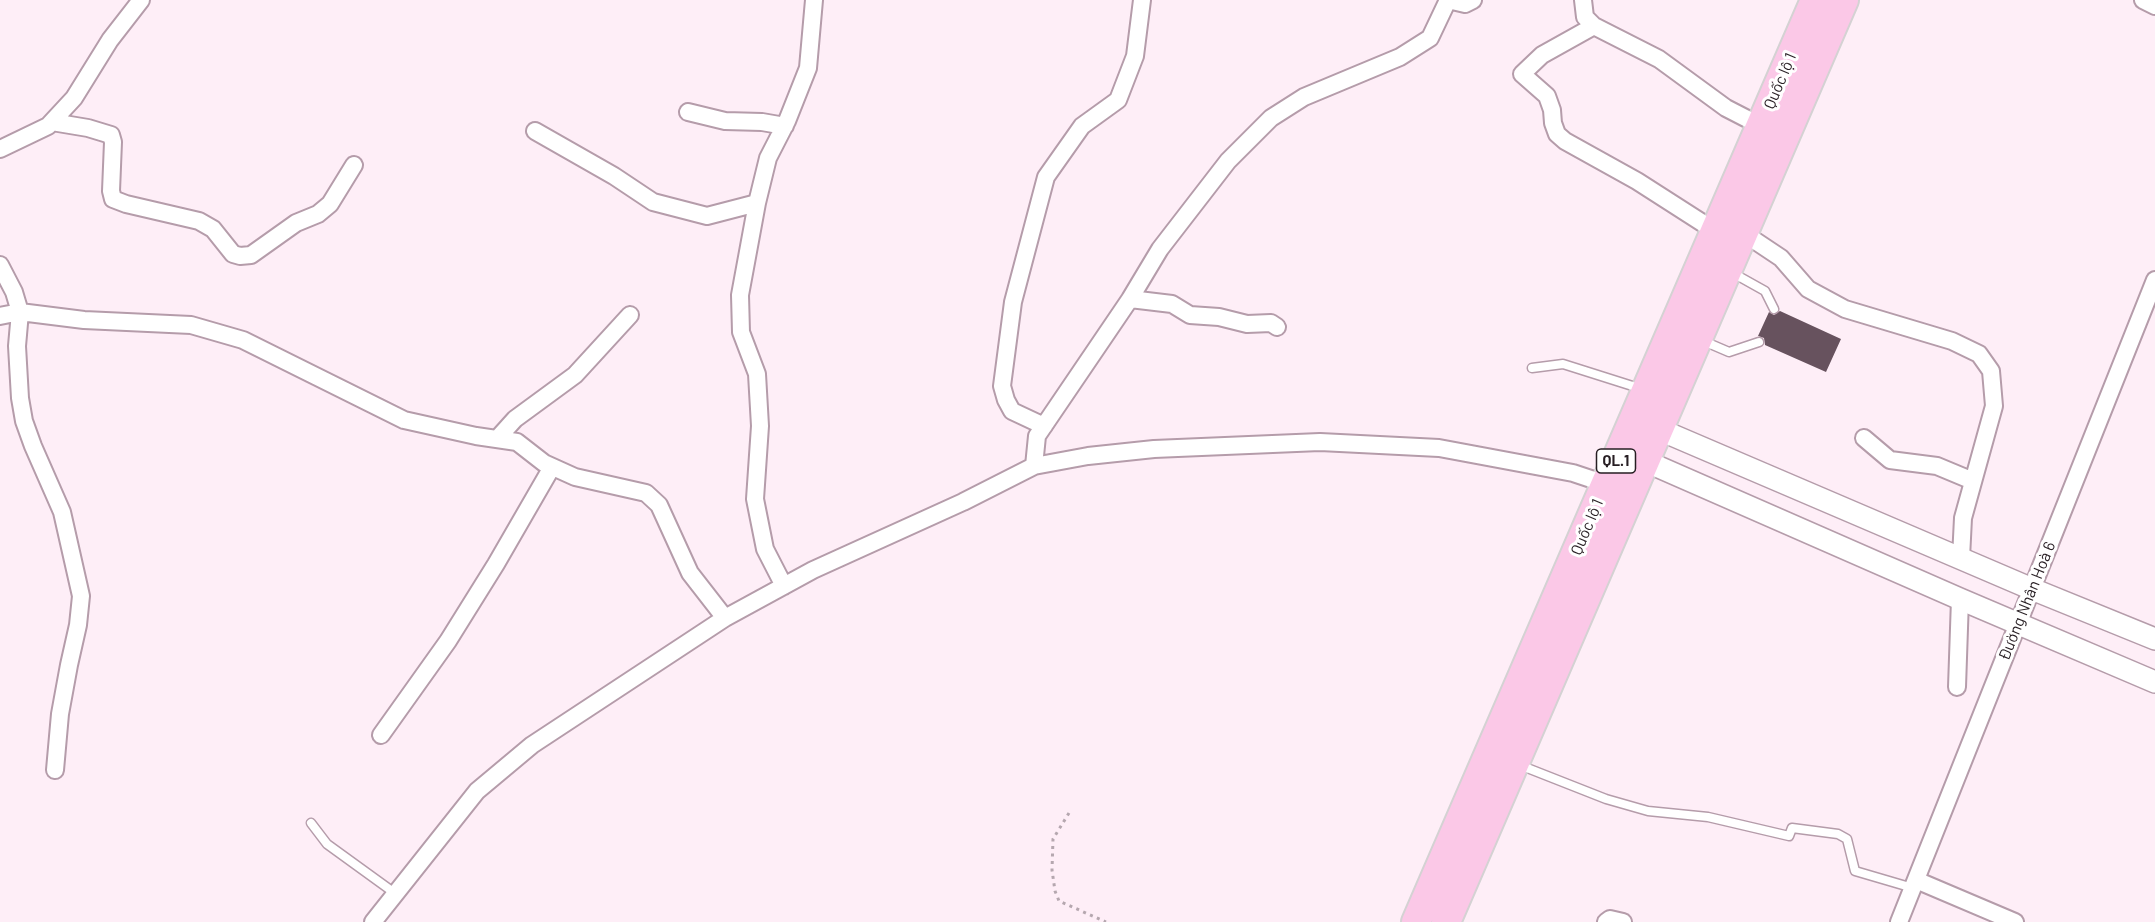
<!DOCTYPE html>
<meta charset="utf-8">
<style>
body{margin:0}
canvas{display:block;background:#feeef7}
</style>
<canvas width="2155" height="922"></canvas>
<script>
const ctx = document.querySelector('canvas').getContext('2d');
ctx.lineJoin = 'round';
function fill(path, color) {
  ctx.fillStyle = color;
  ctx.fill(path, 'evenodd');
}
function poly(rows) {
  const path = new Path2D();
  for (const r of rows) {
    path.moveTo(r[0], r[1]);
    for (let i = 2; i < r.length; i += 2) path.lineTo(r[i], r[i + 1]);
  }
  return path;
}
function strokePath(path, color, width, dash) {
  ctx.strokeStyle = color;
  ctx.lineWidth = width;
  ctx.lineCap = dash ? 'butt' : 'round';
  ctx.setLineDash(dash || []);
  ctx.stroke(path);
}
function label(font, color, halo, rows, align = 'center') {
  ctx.font = font + ' Barlow,sans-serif';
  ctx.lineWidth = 6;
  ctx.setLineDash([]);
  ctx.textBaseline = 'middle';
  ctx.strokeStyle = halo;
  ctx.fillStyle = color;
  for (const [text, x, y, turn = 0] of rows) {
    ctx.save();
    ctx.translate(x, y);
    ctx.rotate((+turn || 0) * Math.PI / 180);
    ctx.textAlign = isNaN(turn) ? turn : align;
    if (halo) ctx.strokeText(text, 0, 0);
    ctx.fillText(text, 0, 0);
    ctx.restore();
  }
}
fill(poly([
 [1780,311,1841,339,1826,372,1765,345,1764,338,1758,336,1769,312,1774,315]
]), '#67525e');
const service = poly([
 [1731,272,1765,291,1774,309],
 [1701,340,1729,352,1759,342],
 [1532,368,1563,364,1642,389],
 [1517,764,1606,799,1648,811,1708,817,1789,836,1792,828,1838,834,1847,839,1855,871,1913,888],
 [311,823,327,844,396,894]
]);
const minor = poly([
 [1583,0,1585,17,1594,26,1659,59,1726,108,1761,126],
 [2143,0,2155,6],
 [1594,26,1542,55,1522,74,1547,96,1552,110,1553,123,1557,134,1565,141,1637,181,1715,231],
 [688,112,725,121,762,122,785,126],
 [52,122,88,128,111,135,113,142,111,191,113,199,126,204,199,221,213,229,233,254,240,256,251,255,296,223,318,214,330,204,354,165],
 [535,131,614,176,653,202,707,216,757,203],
 [0,149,48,126,74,98,110,40,141,0],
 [1742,232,1781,258,1808,289,1845,309,1952,341,1979,354,1991,371,1994,406,1963,518,1961,558],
 [0,265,14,292,20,312,17,346,20,398,24,421,33,446,62,512,81,596,78,625,69,665,60,714,55,770],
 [1130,299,1172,304,1190,315,1219,317,1247,324,1271,323,1277,327],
 [0,316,20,312,84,320,191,325,243,340,404,420,476,436,517,442,544,463,575,477,646,493,659,505,690,573,725,618],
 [1044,426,1012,411,1006,400,1002,386,1013,302,1046,177,1082,126,1118,100,1135,56,1142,0],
 [1864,438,1890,460,1937,466,1973,481],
 [497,439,515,419,575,375,630,315],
 [1034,466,1037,436,1130,299,1160,249,1228,161,1271,118,1304,97,1400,57,1430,38,1448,0,1465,4,1473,0],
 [784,586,765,549,755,499,760,426,757,374,741,332,740,295,757,203,768,158,787,121,808,68,814,0],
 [1957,687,1960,599],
 [381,735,448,641,496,564,552,467],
 [1916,880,2015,922],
 [373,922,477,791,532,745,725,618,813,570,963,502,1034,466,1088,456,1154,449,1320,442,1439,448,1573,473,1606,484,1613,488],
 [1606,922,1610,919,1623,922],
 [1899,922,2155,280]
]);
const tertiary = poly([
 [1658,429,2032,589,2155,639],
 [1645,461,1960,599,2155,682]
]);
const trunk = poly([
 [1416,922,1815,0],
 [1446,922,1844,0]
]);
strokePath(service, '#b59caa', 11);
strokePath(minor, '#b59caa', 20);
strokePath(tertiary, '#b59caa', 24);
strokePath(trunk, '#d4d2d3', 32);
strokePath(poly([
 [1069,813,1053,839,1052,870,1055,891,1059,901,1106,922]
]), '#b5a7af', 3, [3, 4.5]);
strokePath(service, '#fff', 8);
strokePath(minor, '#fff', 16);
strokePath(tertiary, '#fff', 21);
strokePath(trunk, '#fbc8e7', 28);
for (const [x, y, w] of [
 [1616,461,39]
]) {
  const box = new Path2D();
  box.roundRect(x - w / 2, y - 12, w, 24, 4.5);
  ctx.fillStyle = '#fff';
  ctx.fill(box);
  strokePath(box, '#271e23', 1.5);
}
label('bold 15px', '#271e23', null, [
 ["QL.1",1616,461]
]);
label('16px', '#271e23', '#fff', [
 ["Quốc lộ 1",1780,81,-67],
 ["Quốc lộ 1",1587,527,-67],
 ["Đường Nhân Hoà 6",2027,601,-68]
]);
</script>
